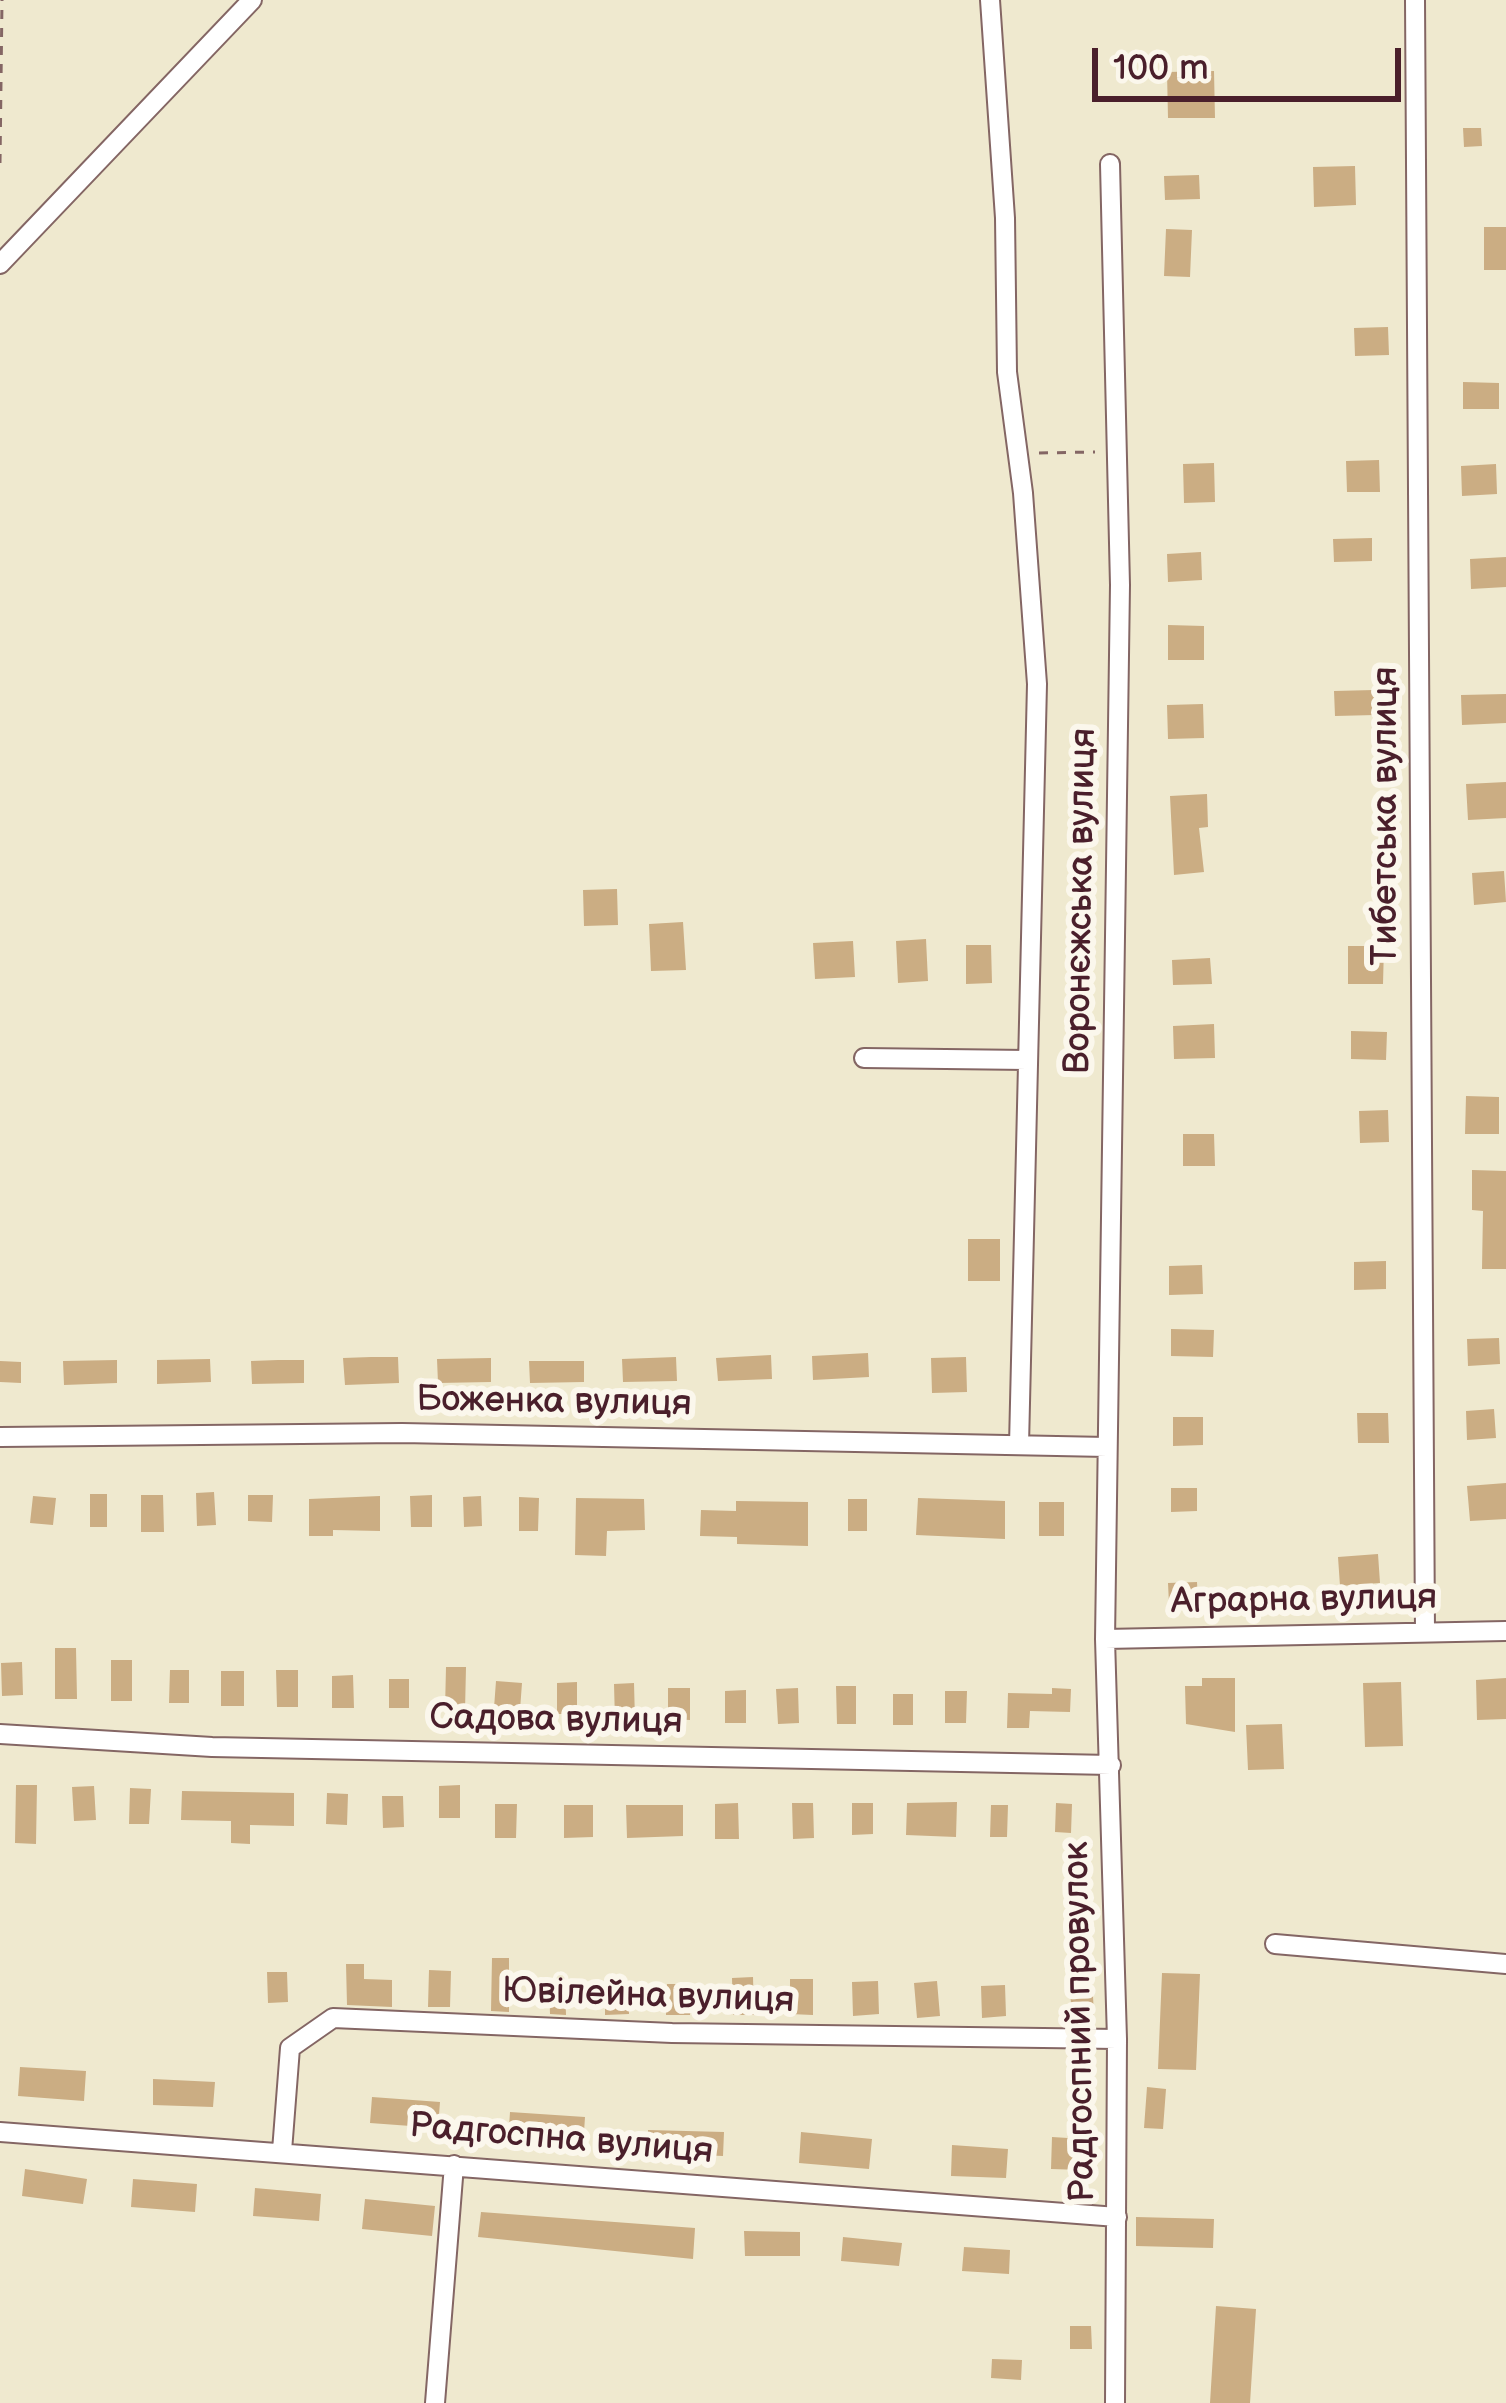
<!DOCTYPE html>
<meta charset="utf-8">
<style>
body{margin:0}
#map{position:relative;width:1506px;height:2403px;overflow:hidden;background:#efe9cf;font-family:"Balsamiq Sans",sans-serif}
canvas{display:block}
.scale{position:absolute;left:1092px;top:48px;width:309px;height:54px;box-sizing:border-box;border:6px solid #4a1f2b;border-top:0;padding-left:15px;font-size:36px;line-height:42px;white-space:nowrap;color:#4a1f2b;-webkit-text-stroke:9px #fbf7ec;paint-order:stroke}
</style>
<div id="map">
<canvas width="1506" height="2403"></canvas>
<div class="scale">100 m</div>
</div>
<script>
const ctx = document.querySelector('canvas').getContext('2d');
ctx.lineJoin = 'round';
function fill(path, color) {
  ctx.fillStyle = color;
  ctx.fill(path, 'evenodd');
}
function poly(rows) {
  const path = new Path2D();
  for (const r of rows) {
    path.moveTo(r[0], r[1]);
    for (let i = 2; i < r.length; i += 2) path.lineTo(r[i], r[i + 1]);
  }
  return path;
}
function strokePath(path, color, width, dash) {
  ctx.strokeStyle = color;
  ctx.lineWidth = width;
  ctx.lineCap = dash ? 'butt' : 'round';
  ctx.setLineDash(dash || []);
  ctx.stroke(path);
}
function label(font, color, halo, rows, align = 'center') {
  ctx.font = font + ' "Balsamiq Sans",sans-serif';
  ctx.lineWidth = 12;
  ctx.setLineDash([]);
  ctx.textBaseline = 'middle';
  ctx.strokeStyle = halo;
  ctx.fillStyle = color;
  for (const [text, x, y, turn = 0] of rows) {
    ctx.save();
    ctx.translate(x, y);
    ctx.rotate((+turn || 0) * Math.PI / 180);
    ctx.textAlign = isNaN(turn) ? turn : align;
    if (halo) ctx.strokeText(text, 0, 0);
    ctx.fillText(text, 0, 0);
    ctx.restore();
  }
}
fill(poly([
 [1214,71,1215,118,1168,118,1167,72],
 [1463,128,1481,128,1482,146,1464,147],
 [1355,166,1356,205,1314,207,1313,167],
 [1199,175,1200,199,1165,200,1164,176],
 [1484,227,1506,227,1506,270,1484,270],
 [1166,229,1192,230,1190,277,1164,276],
 [1388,327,1389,355,1355,356,1354,328],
 [1463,382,1499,383,1499,409,1463,409],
 [1379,460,1380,492,1347,492,1346,461],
 [1214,463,1215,502,1184,503,1183,464],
 [1496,464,1497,494,1462,496,1461,466],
 [1372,538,1372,561,1334,562,1333,539],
 [1201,552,1202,580,1168,582,1167,554],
 [1506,557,1506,587,1471,589,1470,559],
 [1168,625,1204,626,1204,660,1168,660],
 [1374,690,1375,715,1335,716,1334,691],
 [1506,694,1506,723,1462,725,1461,695],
 [1203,704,1204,738,1168,739,1167,705],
 [1506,782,1506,818,1468,820,1466,784],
 [1207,794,1208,827,1199,828,1204,872,1174,875,1170,796],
 [1504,871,1506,902,1474,905,1472,873],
 [617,889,618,925,584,926,583,890],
 [683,922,686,970,651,971,649,924],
 [926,939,928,981,898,983,896,941],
 [853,941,855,977,815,979,813,943],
 [966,945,991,945,992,983,966,984],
 [1348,946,1384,946,1383,984,1348,984],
 [1210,958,1212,984,1173,985,1172,960],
 [1214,1024,1215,1058,1174,1059,1173,1026],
 [1351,1031,1387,1032,1386,1060,1351,1059],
 [1466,1096,1499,1097,1499,1134,1465,1134],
 [1388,1110,1389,1142,1360,1143,1359,1111],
 [1183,1134,1214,1134,1215,1166,1183,1166],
 [1472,1170,1506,1171,1506,1269,1482,1269,1483,1211,1472,1210],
 [968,1239,1000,1239,1000,1281,968,1281],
 [1386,1261,1386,1289,1354,1290,1354,1262],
 [1202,1265,1203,1294,1169,1295,1169,1266],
 [1171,1329,1214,1330,1213,1357,1171,1356],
 [1499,1338,1500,1364,1468,1366,1467,1339],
 [868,1353,869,1377,813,1380,812,1356],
 [771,1355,772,1379,718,1381,716,1358],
 [371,1357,398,1357,399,1383,345,1385,343,1358],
 [676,1357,677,1381,623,1382,622,1359],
 [966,1357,967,1392,932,1393,931,1358],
 [491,1358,491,1382,438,1383,437,1359],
 [210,1359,211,1382,157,1384,157,1360],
 [117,1360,117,1383,64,1385,63,1361],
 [278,1360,304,1360,304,1383,252,1384,251,1361],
 [0,1361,21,1362,21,1383,0,1382],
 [529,1361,584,1361,584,1382,530,1383],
 [1494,1409,1496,1438,1467,1440,1466,1411],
 [1357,1413,1388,1413,1389,1443,1358,1443],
 [1173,1417,1203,1417,1203,1445,1173,1446],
 [1506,1483,1506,1519,1470,1521,1467,1486],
 [1171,1488,1197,1488,1197,1511,1171,1512],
 [214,1492,216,1525,197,1526,196,1493],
 [90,1494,107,1494,107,1527,90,1527],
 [141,1495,163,1495,164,1532,141,1532],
 [248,1495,273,1495,272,1522,248,1521],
 [432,1495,432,1527,411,1527,410,1496],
 [33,1496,56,1498,53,1525,30,1523],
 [380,1496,380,1531,333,1530,333,1536,309,1536,309,1499],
 [481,1496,482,1526,464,1527,463,1497],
 [519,1497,539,1498,538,1531,519,1531],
 [576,1498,644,1499,645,1530,607,1531,606,1556,575,1555],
 [918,1498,1005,1501,1005,1539,916,1535],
 [848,1499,867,1499,867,1531,848,1531],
 [736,1501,808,1502,808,1546,737,1544,737,1537,700,1536,701,1510,736,1511],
 [1039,1502,1064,1502,1064,1536,1039,1536],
 [1378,1554,1380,1583,1340,1586,1338,1557],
 [1197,1582,1198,1603,1169,1604,1168,1583],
 [55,1648,76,1648,77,1699,55,1699],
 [111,1660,132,1660,132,1701,111,1701],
 [22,1662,23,1695,2,1696,1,1663],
 [446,1667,466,1667,465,1711,445,1710],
 [170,1670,189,1670,189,1703,169,1703],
 [276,1670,298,1670,298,1707,277,1707],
 [221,1671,244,1671,244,1706,221,1706],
 [353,1675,354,1708,332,1708,332,1676],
 [1202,1678,1235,1678,1235,1732,1186,1724,1185,1686,1202,1686],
 [1506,1678,1506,1719,1477,1720,1476,1680],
 [389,1679,409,1679,409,1708,389,1708],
 [496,1681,522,1683,520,1710,494,1708],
 [577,1682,577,1714,557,1714,557,1683],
 [1401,1682,1403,1746,1365,1747,1363,1683],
 [634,1683,635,1721,615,1721,614,1684],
 [836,1686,856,1686,856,1724,837,1724],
 [668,1688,690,1688,690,1720,668,1719],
 [798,1688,799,1723,778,1724,776,1689],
 [1052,1688,1071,1689,1070,1712,1030,1711,1029,1728,1007,1728,1008,1693,1052,1694],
 [746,1690,746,1723,725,1723,725,1691],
 [945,1691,967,1691,966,1723,945,1723],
 [893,1694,913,1694,913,1725,893,1725],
 [1282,1724,1284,1769,1248,1770,1246,1725],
 [16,1785,37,1785,36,1844,15,1843],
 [460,1785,460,1818,439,1818,439,1786],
 [94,1786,96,1820,74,1821,72,1787],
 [130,1788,151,1789,149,1824,129,1824],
 [182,1791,294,1793,294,1826,250,1825,250,1844,231,1843,231,1821,181,1820],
 [327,1793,348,1794,347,1825,326,1824],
 [382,1796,403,1796,404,1827,383,1828],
 [957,1802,956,1837,906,1835,907,1803],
 [738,1803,739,1839,715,1839,715,1804],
 [792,1803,813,1803,814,1838,793,1839],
 [852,1803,873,1803,873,1834,852,1835],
 [1056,1803,1072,1804,1071,1833,1055,1832],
 [495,1804,517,1804,516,1838,495,1838],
 [564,1805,593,1805,593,1837,564,1838],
 [626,1805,683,1805,683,1836,627,1838],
 [991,1805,1008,1805,1007,1837,990,1837],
 [492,1958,509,1958,509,2012,491,2011],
 [346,1964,364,1964,364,1979,392,1980,392,2007,347,2005],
 [429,1970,451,1971,450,2007,428,2007],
 [267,1972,287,1972,288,2002,268,2003],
 [1162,1973,1200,1974,1196,2070,1158,2069],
 [753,1977,754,2015,733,2015,732,1978],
 [1092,1978,1094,2015,1072,2016,1069,1979],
 [790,1979,813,1979,813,2015,790,2014],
 [878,1981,879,2014,853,2016,852,1982],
 [937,1981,940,2016,917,2018,914,1983],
 [565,1984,566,2015,550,2014,549,1985],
 [605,1984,628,1984,629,2014,605,2015],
 [667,1984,691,1984,690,2015,666,2015],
 [1005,1985,1006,2016,982,2018,981,1986],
 [20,2067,86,2071,84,2101,18,2096],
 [153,2079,215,2082,213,2107,153,2105],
 [1147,2087,1166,2089,1163,2129,1144,2128],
 [372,2097,440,2102,438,2128,370,2123],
 [510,2112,585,2117,583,2147,508,2142],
 [648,2130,724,2132,723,2156,648,2153],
 [801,2132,872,2139,869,2169,799,2163],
 [1052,2137,1084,2139,1082,2170,1051,2169],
 [952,2145,1008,2149,1006,2178,951,2176],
 [25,2169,87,2179,83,2204,22,2196],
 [133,2179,197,2184,195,2212,131,2207],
 [255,2188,321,2194,319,2221,253,2216],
 [365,2199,435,2206,432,2236,362,2229],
 [481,2212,695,2228,693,2259,478,2237],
 [1136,2217,1214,2219,1213,2248,1136,2246],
 [744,2231,800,2232,800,2256,745,2256],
 [843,2237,902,2243,899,2266,841,2261],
 [964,2247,1010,2250,1009,2274,962,2271],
 [1216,2306,1256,2309,1250,2403,1210,2403],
 [1070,2326,1091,2326,1092,2349,1070,2349],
 [992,2359,1022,2360,1021,2380,991,2378]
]), '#cbad83');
const minor = poly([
 [990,0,1005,218,1007,372,1023,493,1037,684,1019,1445],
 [1415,0,1425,1631],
 [1110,164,1120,585,1105,1639,1117,2039,1115,2403],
 [0,264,252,0],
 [864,1058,1027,1060],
 [0,1437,402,1433,1107,1447],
 [1105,1639,1506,1631],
 [0,1734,212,1747,1111,1765],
 [1275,1944,1506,1964],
 [0,2132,1117,2217],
 [282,2151,290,2048,333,2018,672,2033,1117,2039],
 [435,2403,454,2165]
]);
strokePath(minor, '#846664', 22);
strokePath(poly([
 [0,163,2,0],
 [1039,453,1095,452]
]), '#846664', 3, [9, 9]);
strokePath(minor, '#fff', 18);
label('36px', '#4a1f2b', '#fbf7ec', [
 ["Тибетська вулиця",1387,816,-90],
 ["Воронєжська вулиця",1082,901,-89],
 ["Боженка вулиця",554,1403,1],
 ["Аграрна вулиця",1304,1601,-1],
 ["Садова вулиця",556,1721,1],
 ["Ювілейна вулиця",648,1997,2],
 ["Радгоспний провулок",1081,2022,-91],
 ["Радгоспна вулиця",561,2140,5]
]);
</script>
